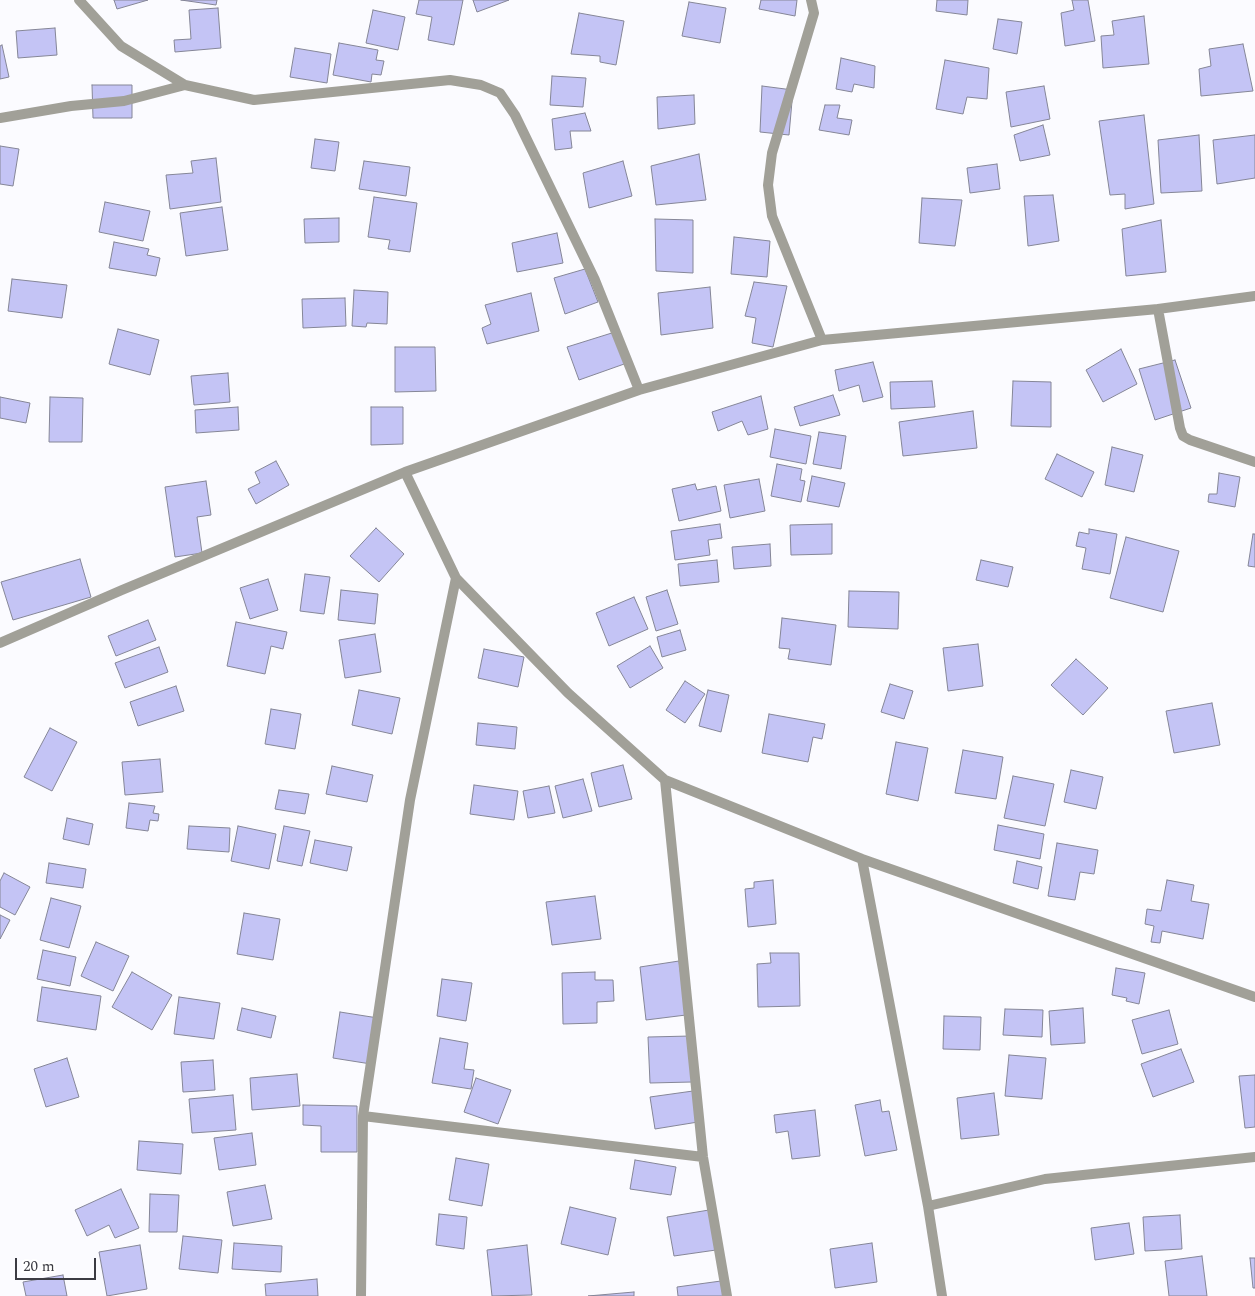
<!DOCTYPE html>
<style>
body{margin:0}
#map{position:relative;width:1255px;height:1296px;overflow:hidden;background:#fbfbff;font-family:Spectral,serif}
canvas{display:block}
.scale{position:absolute;left:15px;top:1258px;width:81px;height:22px;box-sizing:border-box;border:2px solid #3b3b43;border-top:0;padding-left:6px;font-size:15px;line-height:18px;white-space:nowrap;color:#3b3b43;-webkit-text-stroke:4px #fff;paint-order:stroke}
</style>
<div id="map">
<canvas width="1255" height="1296"></canvas>
<div class="scale">20 m</div>
</div>
<script>
const ctx = document.querySelector('canvas').getContext('2d');
ctx.lineJoin = 'round';
function fill(path, color) {
  ctx.fillStyle = color;
  ctx.fill(path, 'evenodd');
}
function poly(rows) {
  const path = new Path2D();
  for (const r of rows) {
    path.moveTo(r[0], r[1]);
    for (let i = 2; i < r.length; i += 2) path.lineTo(r[i], r[i + 1]);
  }
  return path;
}
function strokePath(path, color, width, dash) {
  ctx.strokeStyle = color;
  ctx.lineWidth = width;
  ctx.lineCap = dash ? 'butt' : 'round';
  ctx.setLineDash(dash || []);
  ctx.stroke(path);
}
const building = poly([
 [114,0,148,0,117,9,114,0],
 [181,0,217,0,216,5,181,0],
 [419,0,463,0,454,45,428,40,432,17,416,14,419,0],
 [473,0,509,0,477,12,473,0],
 [761,0,797,0,795,16,759,9,761,0],
 [937,0,968,0,967,15,936,11,937,0],
 [1072,0,1088,0,1095,41,1065,46,1061,13,1074,10,1072,0],
 [689,2,726,8,720,43,682,36,689,2],
 [218,8,221,48,175,52,174,40,191,39,189,10,218,8],
 [373,10,405,17,398,50,366,43,373,10],
 [579,13,624,21,616,65,600,62,600,56,571,54,579,13],
 [1144,16,1149,64,1103,68,1101,36,1114,35,1112,21,1144,16],
 [998,19,1022,22,1017,54,993,49,998,19],
 [55,28,57,55,18,58,16,31,55,28],
 [339,43,378,50,376,60,384,61,381,75,372,74,371,82,333,75,339,43],
 [1243,44,1253,91,1201,96,1199,69,1211,66,1209,49,1243,44],
 [2,45,9,77,0,79,0,46,2,45],
 [295,48,331,54,327,83,290,77,295,48],
 [841,58,875,66,874,88,854,84,852,92,836,89,841,58],
 [945,60,989,68,987,99,967,97,963,114,936,109,945,60],
 [552,76,586,78,583,107,550,105,552,76],
 [92,85,132,85,132,118,93,118,92,85],
 [762,86,793,90,789,135,760,132,762,86],
 [1044,86,1050,119,1011,127,1006,92,1044,86],
 [694,95,695,124,658,129,657,97,694,95],
 [825,105,840,105,837,118,852,120,849,135,819,130,825,105],
 [585,113,591,131,570,131,572,148,555,150,552,119,585,113],
 [1144,115,1154,204,1125,209,1125,194,1110,195,1099,121,1144,115],
 [1043,125,1050,155,1020,161,1014,135,1043,125],
 [1199,135,1202,191,1161,193,1158,140,1199,135],
 [1255,135,1255,178,1217,184,1213,140,1255,135],
 [315,139,339,142,335,171,311,168,315,139],
 [0,146,19,149,13,186,0,184,0,146],
 [699,154,706,200,656,205,651,166,699,154],
 [216,158,221,202,170,209,166,175,193,173,191,161,216,158],
 [364,161,410,167,406,196,359,189,364,161],
 [623,161,632,196,589,208,583,173,623,161],
 [997,164,1000,189,970,193,967,168,997,164],
 [1053,195,1059,241,1028,246,1024,196,1053,195],
 [374,197,417,203,410,252,388,249,390,240,368,237,374,197],
 [922,198,962,200,955,246,919,243,922,198],
 [105,202,150,211,143,241,99,232,105,202],
 [222,207,228,250,186,256,180,213,222,207],
 [339,218,339,242,305,243,304,219,339,218],
 [655,219,693,220,693,273,656,271,655,219],
 [1161,220,1166,272,1126,276,1122,229,1161,220],
 [557,233,563,263,517,272,512,243,557,233],
 [734,237,770,241,767,277,731,274,734,237],
 [114,242,149,249,147,255,160,258,156,276,109,268,114,242],
 [585,269,598,302,565,314,554,278,585,269],
 [12,279,67,285,62,318,8,311,12,279],
 [754,282,787,286,773,347,752,343,756,318,745,316,754,282],
 [710,287,713,328,661,335,658,293,710,287],
 [354,290,388,292,387,324,367,323,366,327,352,326,354,290],
 [531,293,539,331,487,344,482,328,491,324,485,305,531,293],
 [345,298,346,326,303,328,302,299,345,298],
 [118,329,159,340,150,375,109,364,118,329],
 [615,332,627,363,579,380,567,347,615,332],
 [395,347,435,347,436,391,395,392,395,347],
 [1121,349,1137,384,1103,402,1086,370,1121,349],
 [1175,360,1191,408,1155,420,1139,369,1175,360],
 [873,362,883,397,863,402,859,385,839,391,835,370,873,362],
 [228,373,230,402,194,405,191,376,228,373],
 [932,381,935,407,891,409,890,382,932,381],
 [1013,381,1051,382,1051,427,1011,426,1013,381],
 [833,395,840,415,800,426,794,407,833,395],
 [761,396,768,429,748,435,742,421,718,431,712,412,761,396],
 [0,397,30,403,26,423,0,418,0,397],
 [50,397,83,398,82,442,49,442,50,397],
 [238,407,239,430,196,433,195,410,238,407],
 [371,407,403,407,403,444,371,445,371,407],
 [973,411,977,448,903,456,899,422,973,411],
 [775,429,811,436,806,464,770,457,775,429],
 [819,432,846,436,841,469,813,464,819,432],
 [1112,447,1143,455,1134,492,1105,485,1112,447],
 [1057,454,1094,472,1082,497,1045,479,1057,454],
 [276,461,289,485,256,504,248,489,260,483,255,472,276,461],
 [777,464,802,469,800,480,805,481,801,502,771,496,777,464],
 [1219,473,1240,477,1235,507,1208,502,1209,494,1217,494,1219,473],
 [812,476,845,483,839,507,807,501,812,476],
 [759,479,765,511,730,518,724,485,759,479],
 [206,481,211,515,197,517,202,553,175,557,165,487,206,481],
 [695,484,697,490,716,486,721,511,679,521,672,489,695,484],
 [720,524,722,538,708,540,710,555,675,560,671,531,720,524],
 [832,524,832,554,791,555,790,525,832,524],
 [376,528,404,554,379,582,350,556,376,528],
 [1089,529,1117,534,1110,574,1082,569,1086,548,1076,546,1079,532,1089,534,1089,529],
 [1253,534,1255,534,1255,567,1248,566,1253,534],
 [1126,537,1179,551,1163,612,1110,598,1126,537],
 [770,544,771,566,734,569,732,547,770,544],
 [80,559,91,597,13,620,1,582,80,559],
 [717,560,719,582,680,586,678,564,717,560],
 [981,560,1013,567,1008,587,976,580,981,560],
 [305,574,330,577,324,614,300,611,305,574],
 [268,579,278,610,250,619,240,588,268,579],
 [341,590,378,594,375,624,338,620,341,590],
 [667,590,678,624,656,631,646,597,667,590],
 [849,591,899,592,898,629,848,627,849,591],
 [634,597,648,629,609,646,596,613,634,597],
 [782,618,836,625,831,665,788,659,790,649,779,648,782,618],
 [148,620,156,640,116,656,108,636,148,620],
 [236,622,287,632,283,649,271,646,265,674,227,666,236,622],
 [680,630,686,650,662,657,657,637,680,630],
 [375,634,381,672,345,678,339,640,375,634],
 [978,644,983,686,948,691,943,648,978,644],
 [650,646,663,668,630,688,617,666,650,646],
 [159,647,168,672,125,688,115,663,159,647],
 [484,649,524,657,518,687,478,678,484,649],
 [1076,659,1108,688,1083,715,1051,685,1076,659],
 [685,681,705,694,685,723,666,710,685,681],
 [890,684,913,691,904,719,881,712,890,684],
 [176,686,184,711,138,726,130,702,176,686],
 [359,690,400,698,392,734,352,725,359,690],
 [708,690,729,695,721,732,699,726,708,690],
 [1212,703,1220,745,1174,753,1166,711,1212,703],
 [271,709,301,714,295,749,265,744,271,709],
 [769,714,825,724,822,739,813,737,808,762,762,753,769,714],
 [478,723,517,727,515,749,476,745,478,723],
 [50,728,77,742,52,791,24,777,50,728],
 [896,742,928,748,918,801,886,794,896,742],
 [963,750,1003,757,996,799,955,793,963,750],
 [160,759,163,792,125,795,122,762,160,759],
 [623,765,632,799,599,807,591,773,623,765],
 [332,766,373,775,367,802,326,794,332,766],
 [1071,770,1103,777,1096,809,1064,802,1071,770],
 [1013,776,1054,784,1045,826,1004,818,1013,776],
 [583,779,592,811,563,818,555,786,583,779],
 [474,785,518,791,514,820,470,814,474,785],
 [549,786,555,813,528,818,523,791,549,786],
 [279,790,309,794,305,814,275,809,279,790],
 [129,803,155,806,153,813,159,814,158,821,150,820,148,831,126,828,129,803],
 [67,818,93,824,89,845,63,839,67,818],
 [998,825,1044,834,1040,859,994,850,998,825],
 [189,826,230,828,229,852,187,849,189,826],
 [238,826,276,834,269,869,231,861,238,826],
 [284,826,310,831,302,866,277,861,284,826],
 [315,840,352,847,347,871,310,863,315,840],
 [1057,843,1098,850,1094,874,1080,872,1075,900,1048,896,1057,843],
 [1017,861,1042,867,1038,889,1013,883,1017,861],
 [49,863,86,869,83,888,46,883,49,863],
 [4,873,30,887,15,915,0,907,0,881,4,873],
 [773,880,776,924,748,927,745,889,754,888,754,882,773,880],
 [1167,880,1194,885,1191,901,1209,904,1203,939,1162,931,1160,943,1151,942,1154,926,1145,924,1147,909,1161,911,1167,880],
 [595,896,601,939,552,945,546,902,595,896],
 [51,898,81,906,69,948,40,940,51,898],
 [244,913,280,919,273,960,237,954,244,913],
 [0,915,10,920,0,939,0,915],
 [96,942,129,956,113,991,81,976,96,942],
 [43,950,76,957,70,986,37,979,43,950],
 [770,953,799,953,800,1006,758,1007,757,964,771,963,770,953],
 [679,961,686,1015,646,1020,640,967,679,961],
 [1116,968,1145,973,1139,1004,1126,1001,1127,998,1112,995,1116,968],
 [132,972,172,995,152,1030,112,1007,132,972],
 [595,972,595,980,613,980,614,1001,597,1002,597,1023,563,1024,562,973,595,972],
 [442,979,472,983,466,1021,437,1016,442,979],
 [42,987,101,996,96,1030,37,1021,42,987],
 [179,997,220,1003,214,1039,174,1034,179,997],
 [242,1008,276,1016,271,1038,237,1030,242,1008],
 [1083,1008,1085,1043,1051,1045,1049,1011,1083,1008],
 [1005,1009,1043,1010,1042,1037,1003,1035,1005,1009],
 [1169,1010,1178,1044,1142,1054,1132,1020,1169,1010],
 [340,1012,378,1018,371,1064,333,1058,340,1012],
 [944,1016,981,1017,980,1050,943,1049,944,1016],
 [691,1036,692,1082,650,1083,648,1037,691,1036],
 [440,1038,468,1043,464,1069,474,1070,471,1089,432,1083,440,1038],
 [1181,1049,1194,1082,1153,1097,1141,1064,1181,1049],
 [1009,1055,1046,1058,1042,1099,1005,1096,1009,1055],
 [67,1058,79,1097,46,1107,34,1069,67,1058],
 [213,1060,215,1090,183,1092,181,1062,213,1060],
 [297,1074,300,1106,252,1110,250,1078,297,1074],
 [1255,1075,1255,1127,1245,1128,1239,1076,1255,1075],
 [476,1078,511,1090,498,1124,464,1112,476,1078],
 [693,1091,698,1122,655,1129,650,1097,693,1091],
 [994,1093,999,1135,961,1139,957,1098,994,1093],
 [233,1095,236,1130,192,1133,189,1099,233,1095],
 [880,1100,882,1112,889,1111,897,1150,865,1156,855,1105,880,1100],
 [303,1105,357,1106,357,1152,321,1152,321,1126,303,1125,303,1105],
 [815,1110,820,1156,792,1159,788,1131,776,1133,774,1115,815,1110],
 [252,1133,256,1165,219,1170,214,1138,252,1133],
 [139,1141,183,1144,181,1174,137,1170,139,1141],
 [456,1158,489,1164,482,1206,449,1200,456,1158],
 [635,1160,676,1167,671,1195,630,1189,635,1160],
 [265,1185,272,1219,233,1226,227,1192,265,1185],
 [121,1189,139,1228,115,1238,109,1225,87,1236,75,1210,121,1189],
 [150,1194,179,1195,177,1232,149,1232,150,1194],
 [570,1207,616,1218,608,1255,561,1244,570,1207],
 [709,1210,716,1250,674,1256,667,1217,709,1210],
 [439,1214,467,1217,464,1249,436,1245,439,1214],
 [1180,1215,1182,1249,1145,1251,1143,1217,1180,1215],
 [1129,1223,1134,1254,1095,1260,1091,1228,1129,1223],
 [183,1236,222,1240,218,1273,179,1269,183,1236],
 [234,1243,282,1246,281,1272,232,1269,234,1243],
 [872,1243,877,1282,835,1288,830,1249,872,1243],
 [140,1245,147,1289,107,1296,99,1252,140,1245],
 [527,1245,532,1295,492,1296,487,1250,527,1245],
 [1202,1256,1207,1296,1169,1296,1165,1261,1202,1256],
 [1250,1258,1255,1258,1255,1288,1253,1288,1250,1258],
 [63,1275,67,1296,26,1296,23,1282,63,1275],
 [317,1279,318,1296,266,1296,265,1284,317,1279],
 [721,1281,723,1296,678,1296,677,1287,721,1281],
 [634,1292,634,1296,588,1296,634,1292]
]);
fill(building, '#c4c4f5');
strokePath(building, '#858697', 1);
strokePath(poly([
 [79,0,121,46,185,85,254,100,450,80,481,85,500,93,515,115,595,280,639,390],
 [0,118,71,106,124,101,185,85],
 [1158,309,1180,428,1183,436,1190,440,1255,462],
 [822,340,1158,309,1255,296],
 [405,472,456,578,568,693,665,780,862,859,1255,997],
 [456,578,410,800,363,1116,703,1157],
 [0,643,122,590,405,472,639,390,822,340,772,216,768,185,772,153,814,13,811,0],
 [665,780,703,1157,727,1296],
 [862,859,928,1206],
 [361,1296,363,1116],
 [942,1296,928,1206,1045,1179,1255,1157]
]), '#a1a098', 10);
</script>
